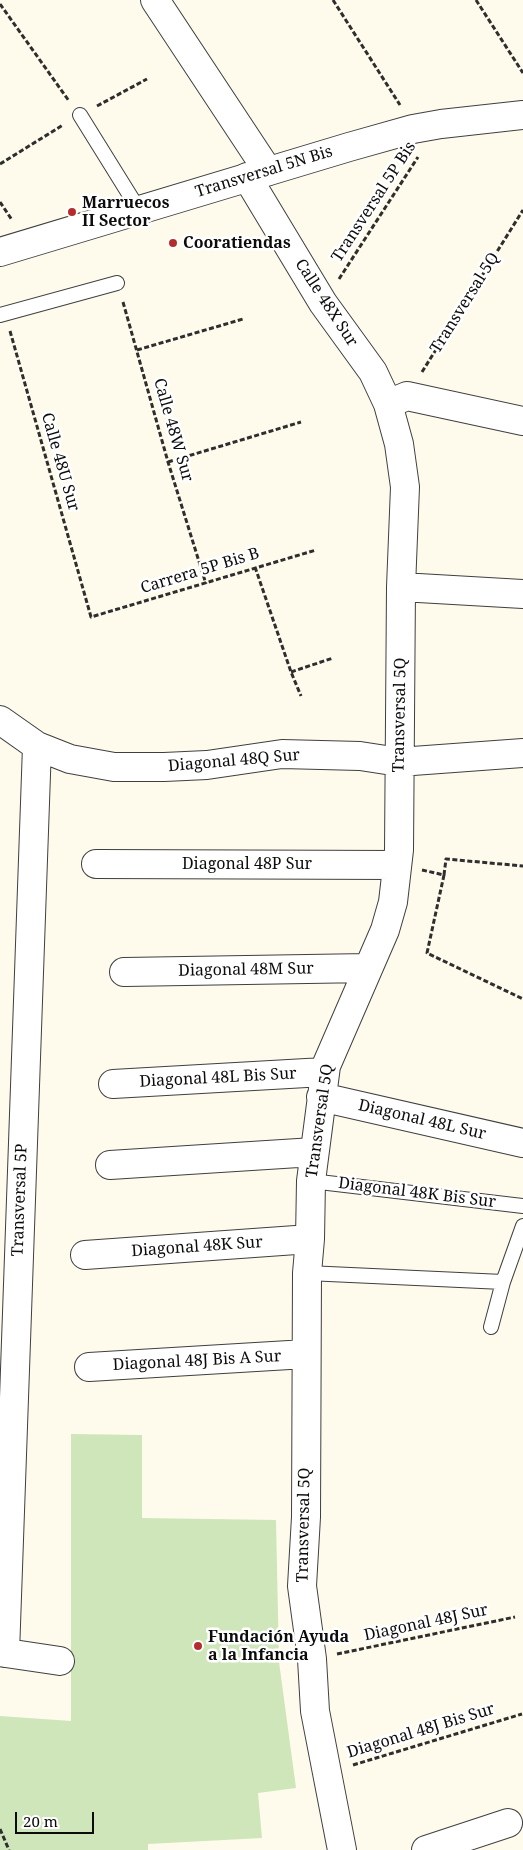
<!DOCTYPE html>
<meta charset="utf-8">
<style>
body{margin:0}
#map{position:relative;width:523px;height:1850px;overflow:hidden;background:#fefbed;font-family:"Noto Serif",serif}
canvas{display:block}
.scale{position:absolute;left:15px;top:1812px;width:79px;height:22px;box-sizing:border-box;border:2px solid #0c0c0c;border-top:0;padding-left:6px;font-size:15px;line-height:18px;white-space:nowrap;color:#0c0c0c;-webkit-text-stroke:4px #fff;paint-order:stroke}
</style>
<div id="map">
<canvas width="523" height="1850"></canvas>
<div class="scale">20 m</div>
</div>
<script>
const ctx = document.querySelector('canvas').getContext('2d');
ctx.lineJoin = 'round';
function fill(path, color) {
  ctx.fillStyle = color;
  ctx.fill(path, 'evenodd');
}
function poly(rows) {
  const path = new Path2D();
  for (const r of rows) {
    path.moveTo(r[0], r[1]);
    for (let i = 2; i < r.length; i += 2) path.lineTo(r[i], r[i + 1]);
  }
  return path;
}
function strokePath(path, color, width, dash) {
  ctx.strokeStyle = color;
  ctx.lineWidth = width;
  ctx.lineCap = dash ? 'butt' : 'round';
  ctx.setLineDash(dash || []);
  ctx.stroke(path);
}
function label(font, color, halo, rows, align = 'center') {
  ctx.font = font + ' "Noto Serif",serif';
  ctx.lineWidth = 5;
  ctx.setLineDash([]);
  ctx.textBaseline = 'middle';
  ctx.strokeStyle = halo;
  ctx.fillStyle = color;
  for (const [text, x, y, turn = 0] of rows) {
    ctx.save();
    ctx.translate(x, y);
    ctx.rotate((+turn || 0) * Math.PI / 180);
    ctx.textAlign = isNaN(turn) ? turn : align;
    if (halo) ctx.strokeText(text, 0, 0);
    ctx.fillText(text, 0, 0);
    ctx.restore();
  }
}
fill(poly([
 [71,1434,142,1435,142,1518,276,1520,279,1662,296,1788,258,1793,262,1838,148,1844,148,1850,0,1850,0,1716,71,1721]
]), '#cee6b9');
const service = poly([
 [80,115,139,210],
 [0,315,117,283],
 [311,1181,523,1206],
 [307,1273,503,1282],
 [491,1327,503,1282,523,1226]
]);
const minor = poly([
 [155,0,268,171],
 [247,177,323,303,373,372,388,404,399,444,405,487,401,587,399,850,393,902,385,930,326,1066,311,1181,310,1239,307,1273,306,1517,302,1586,312,1659,315,1711,342,1850],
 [388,404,407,396,523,421],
 [401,587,523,594],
 [0,720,37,746,70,759,114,767,164,767,207,765,282,754,360,756,399,762,523,753],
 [96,864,397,865],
 [124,972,368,968],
 [113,1084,324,1072],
 [321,1097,523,1143],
 [110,1165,314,1152],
 [85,1255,310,1239],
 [89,1367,306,1354],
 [0,1652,60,1661],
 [5,1653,37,746],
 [426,1850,508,1823]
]);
const tertiary = poly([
 [0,252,349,147,413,129,441,124,523,115]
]);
strokePath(service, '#3f3f3f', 16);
strokePath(minor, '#3f3f3f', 30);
strokePath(tertiary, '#3f3f3f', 30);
strokePath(poly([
 [333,0,400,105],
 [476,0,523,73],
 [0,4,69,101],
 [97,106,147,79],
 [0,164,63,125],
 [0,202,12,220],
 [339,279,418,157],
 [123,302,168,462,206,584],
 [10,331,91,617,316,550],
 [137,350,243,319],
 [422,372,523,210],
 [168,462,301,422],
 [255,567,291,672,301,696],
 [291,672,333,658],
 [422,870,444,875,427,953,523,999],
 [444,875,446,859,523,866],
 [337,1654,515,1617],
 [353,1765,522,1714],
 [0,1829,9,1850]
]), '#2e2e2e', 3, [5, 2.5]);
strokePath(service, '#fff', 14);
strokePath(minor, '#fff', 28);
strokePath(tertiary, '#fff', 28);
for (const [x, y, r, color] of [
 [72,212,5,"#b42d2e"],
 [173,243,5,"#b42d2e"],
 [198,1646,5,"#b42d2e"]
]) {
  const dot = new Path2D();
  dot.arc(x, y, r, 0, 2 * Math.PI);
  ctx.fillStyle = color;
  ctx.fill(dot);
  strokePath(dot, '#fff', 2);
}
label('16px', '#0c0c0c', '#fff', [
 ["Transversal 5N Bis",264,172,-17],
 ["Transversal 5P Bis",374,202,-57],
 ["Calle 48X Sur",326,303,57],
 ["Transversal 5Q",465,303,-58],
 ["Calle 48W Sur",173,430,74],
 ["Calle 48U Sur",60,462,74],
 ["Carrera 5P Bis B",200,571,-17],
 ["Transversal 5Q",400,715,-89],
 ["Diagonal 48Q Sur",234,761,-5],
 ["Diagonal 48P Sur",247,864],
 ["Diagonal 48M Sur",246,970,-1],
 ["Diagonal 48L Bis Sur",218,1078,-3],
 ["Diagonal 48L Sur",422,1120,13],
 ["Transversal 5Q",320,1121,-82],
 ["Diagonal 48K Bis Sur",417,1193,7],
 ["Transversal 5P",20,1200,-88],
 ["Diagonal 48K Sur",197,1247,-4],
 ["Diagonal 48J Bis A Sur",197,1361,-3],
 ["Transversal 5Q",304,1525,-89],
 ["Diagonal 48J Sur",426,1623,-12],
 ["Diagonal 48J Bis Sur",421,1731,-17]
]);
label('bold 16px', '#0c0c0c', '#fff', [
 ["Marruecos",82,203],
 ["II Sector",82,221],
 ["Cooratiendas",183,243],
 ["Fundación Ayuda",208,1637],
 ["a la Infancia",208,1655]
], 'left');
</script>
